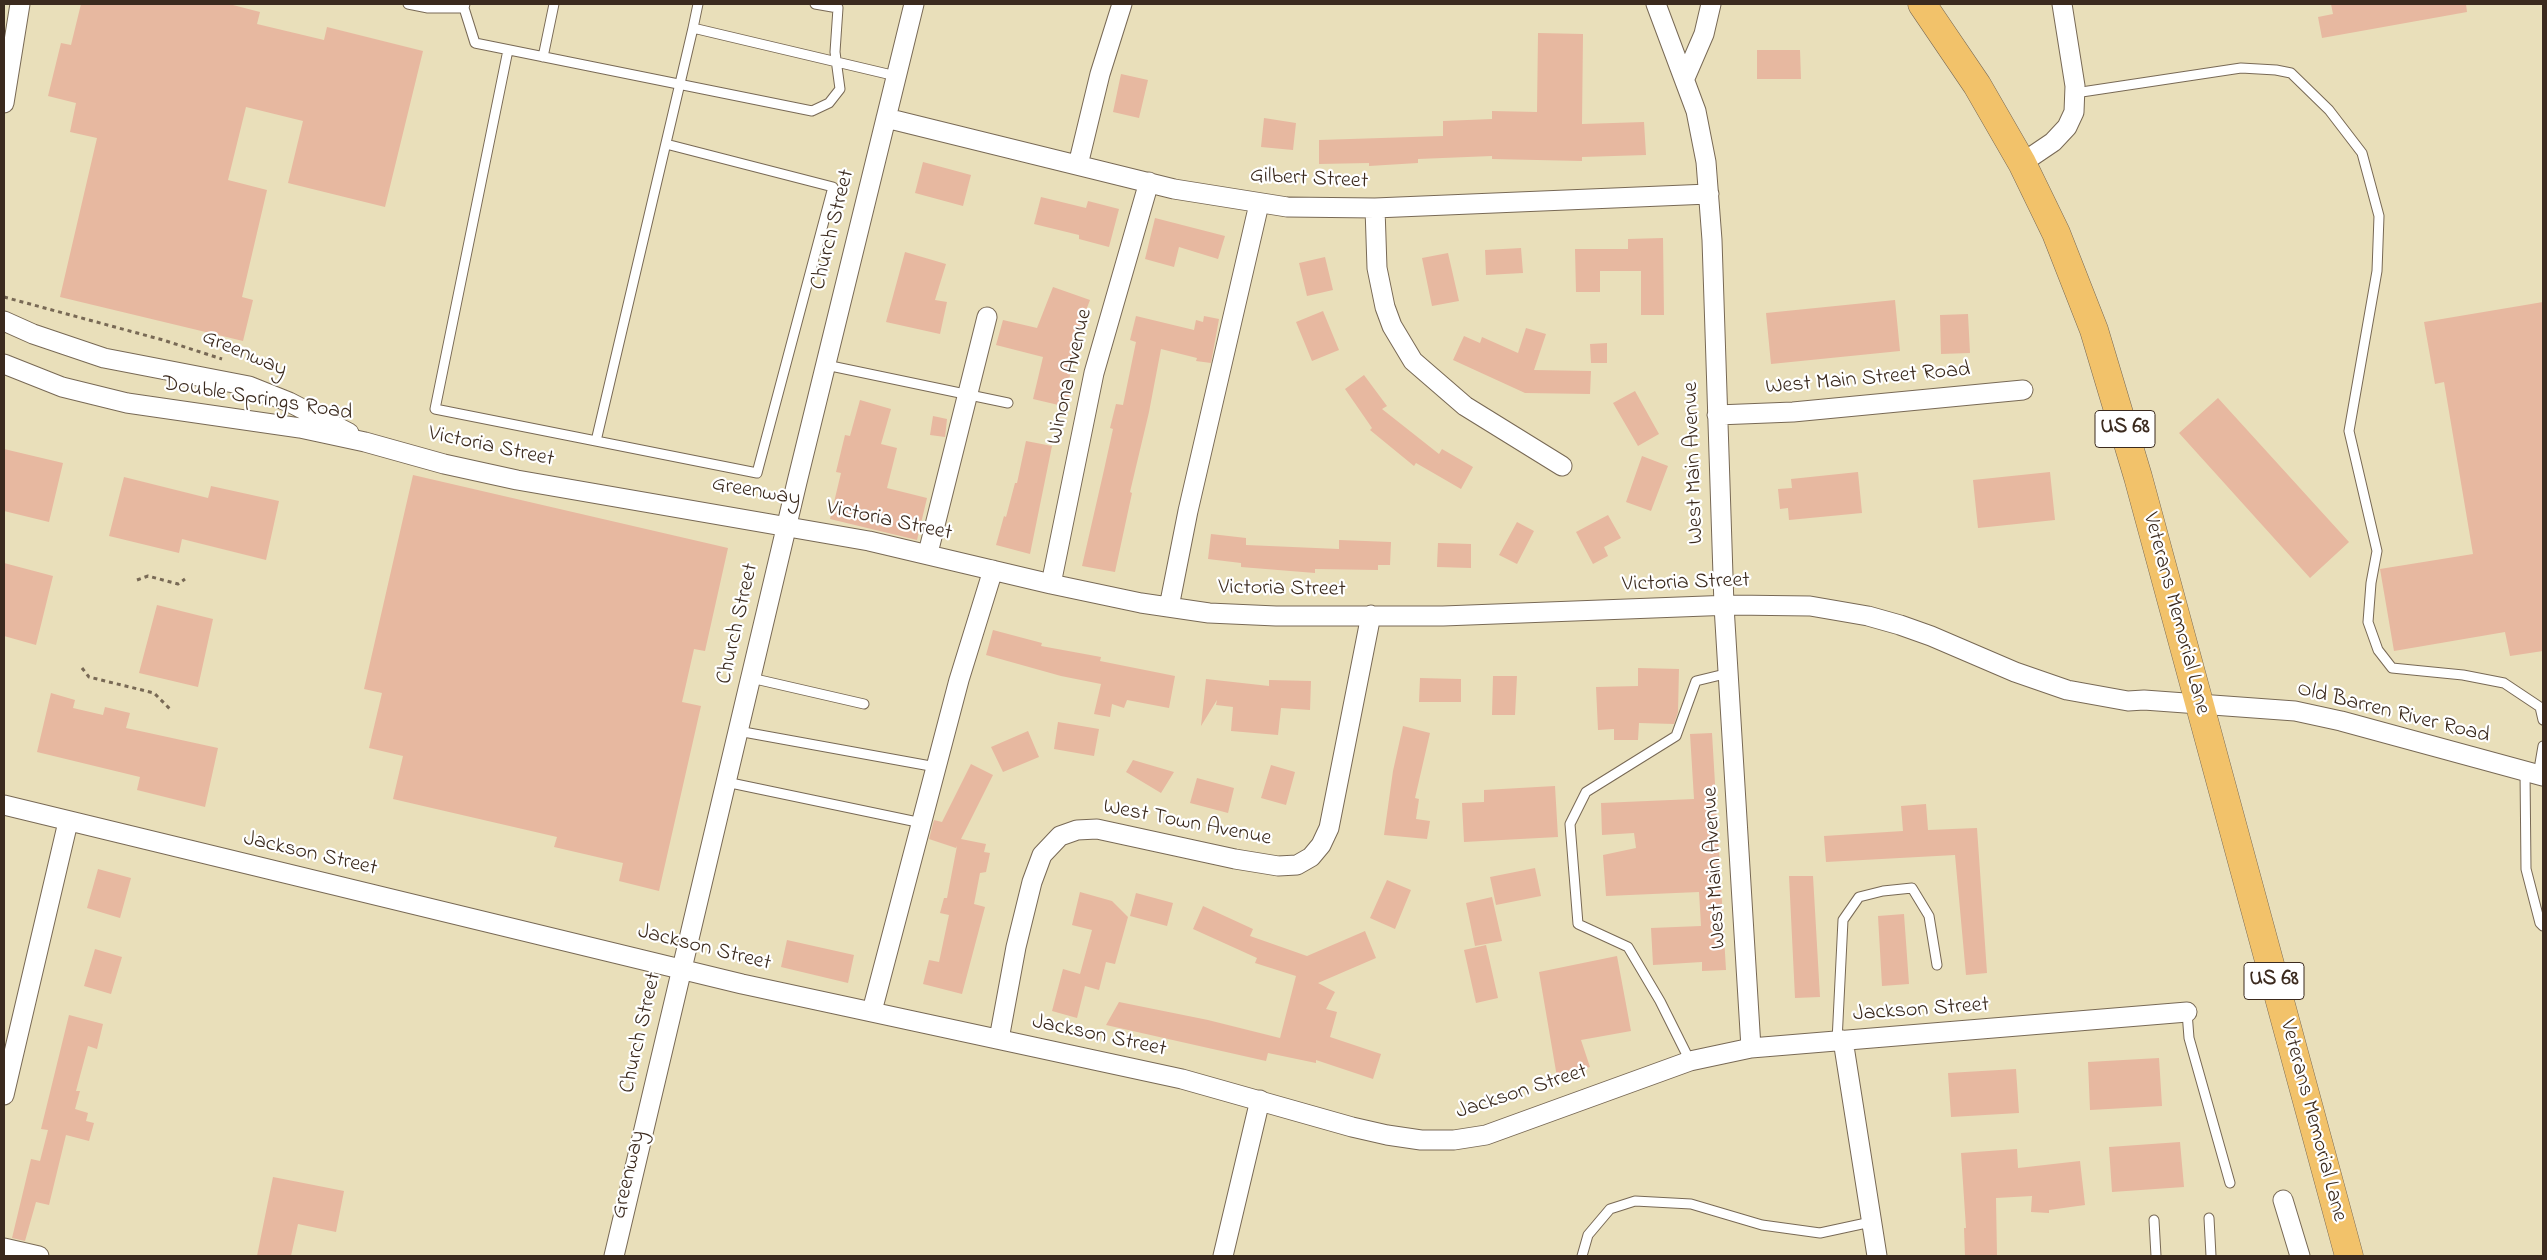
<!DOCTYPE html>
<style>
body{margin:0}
#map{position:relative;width:2547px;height:1260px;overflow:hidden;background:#e9dfba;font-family:"Indie Flower",sans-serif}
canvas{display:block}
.frame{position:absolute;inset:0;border:5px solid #3b2a1e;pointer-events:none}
</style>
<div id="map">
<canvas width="2547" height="1260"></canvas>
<div class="frame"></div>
</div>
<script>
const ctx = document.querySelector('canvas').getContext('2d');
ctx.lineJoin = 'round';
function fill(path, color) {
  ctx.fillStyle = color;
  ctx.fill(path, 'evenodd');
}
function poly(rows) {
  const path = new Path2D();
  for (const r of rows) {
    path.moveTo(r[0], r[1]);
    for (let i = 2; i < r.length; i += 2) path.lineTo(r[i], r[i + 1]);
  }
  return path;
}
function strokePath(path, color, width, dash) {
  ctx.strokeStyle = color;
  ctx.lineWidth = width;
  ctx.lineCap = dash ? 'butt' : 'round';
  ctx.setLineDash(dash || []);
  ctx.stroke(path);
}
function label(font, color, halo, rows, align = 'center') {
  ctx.font = font + ' "Indie Flower",sans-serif';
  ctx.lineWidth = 4.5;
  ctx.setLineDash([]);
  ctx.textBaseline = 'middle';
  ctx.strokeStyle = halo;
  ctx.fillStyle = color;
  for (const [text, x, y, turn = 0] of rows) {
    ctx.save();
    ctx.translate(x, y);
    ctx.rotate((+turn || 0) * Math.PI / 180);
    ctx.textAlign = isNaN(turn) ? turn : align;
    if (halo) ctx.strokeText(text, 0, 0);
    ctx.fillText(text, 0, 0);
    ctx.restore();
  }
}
fill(poly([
 [81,4,229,4,260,12,257,24,324,40,327,27,423,51,385,207,288,183,303,121,246,107,228,180,267,190,242,297,253,300,243,341,60,297,97,138,70,132,76,103,48,96,61,43,71,45],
 [2331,4,2466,4,2467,12,2322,38,2318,17,2333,14],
 [1538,33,1583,34,1582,124,1644,122,1646,155,1582,157,1582,161,1492,159,1492,156,1418,159,1418,163,1369,166,1369,163,1319,164,1319,140,1443,136,1443,121,1492,119,1492,111,1537,112],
 [1757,50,1800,50,1801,79,1757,79],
 [1121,74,1148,80,1139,118,1113,112],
 [1264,118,1296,123,1293,150,1261,147],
 [923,162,971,175,963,206,915,193],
 [1041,197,1086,208,1088,201,1119,209,1109,247,1079,239,1079,235,1034,224],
 [1155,218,1225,236,1218,259,1179,247,1174,267,1145,259],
 [1663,238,1664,315,1641,315,1641,271,1600,271,1600,292,1576,292,1575,249,1628,249,1628,239],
 [1521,248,1523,273,1486,275,1485,250],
 [905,252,946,264,935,300,947,302,940,334,886,322],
 [1448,253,1459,301,1432,306,1422,258],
 [1325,257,1333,290,1307,296,1299,263],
 [1053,287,1090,300,1075,339,1080,341,1069,379,1073,380,1067,407,1033,399,1043,357,996,345,1003,320,1037,328],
 [1895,300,1900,351,1771,364,1766,313],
 [2543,302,2543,651,2510,656,2505,632,2394,651,2380,569,2473,554,2444,382,2435,384,2424,322],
 [1323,311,1339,350,1312,361,1296,322],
 [1968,314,1970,353,1941,354,1940,315],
 [1136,316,1194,330,1196,320,1203,322,1204,316,1219,319,1211,363,1196,361,1197,358,1161,349,1149,412,1130,492,1132,493,1115,572,1082,566,1104,470,1113,429,1110,428,1116,404,1123,405,1136,342,1130,340],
 [1526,328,1546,334,1534,370,1591,371,1590,394,1525,393,1453,360,1464,336,1480,343,1482,337,1518,353],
 [1607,343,1607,363,1591,363,1590,344],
 [1364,375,1387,406,1382,409,1439,454,1442,449,1473,467,1461,489,1416,463,1414,466,1370,430,1372,428,1345,389],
 [1635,391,1659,434,1638,446,1613,403],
 [2218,398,2349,542,2310,578,2179,433],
 [860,400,891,409,881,444,897,448,887,488,927,498,917,540,830,519,841,473,836,472,845,435,850,436],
 [933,416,947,419,945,437,930,435],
 [1026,441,1052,446,1030,554,996,545,1004,516,1006,517,1015,483,1017,483],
 [4,449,63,463,49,522,4,511],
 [1642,456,1668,466,1651,511,1626,502],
 [1858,472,1862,513,1789,520,1788,508,1780,509,1778,489,1792,488,1791,479],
 [2050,472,2055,520,1978,528,1973,480],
 [413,475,728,548,705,651,694,649,682,702,701,706,659,891,619,881,623,863,554,847,557,837,393,799,403,756,369,748,382,693,364,689],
 [124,477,208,498,211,486,279,501,266,560,182,539,179,553,109,536],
 [1608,515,1621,538,1604,547,1608,556,1593,564,1576,532],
 [1517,522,1534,531,1517,564,1499,555],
 [1211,534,1246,538,1246,545,1339,549,1339,540,1391,542,1390,565,1378,565,1378,570,1315,569,1315,573,1241,567,1241,563,1208,559],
 [1438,543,1471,544,1471,568,1437,567],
 [4,563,53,576,36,645,4,636],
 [157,605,213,619,198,687,139,673],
 [993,630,1042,643,1041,646,1101,657,1100,661,1175,676,1169,708,1127,700,1124,708,1112,704,1110,717,1094,714,1101,684,1061,676,986,655],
 [1638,668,1679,669,1678,712,1674,724,1639,723,1638,740,1614,740,1614,729,1598,730,1596,687,1638,686],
 [1493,676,1517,676,1515,715,1492,715],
 [1420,678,1461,679,1461,702,1419,702],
 [1206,679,1269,686,1269,680,1311,681,1310,710,1281,708,1278,735,1231,731,1233,707,1216,705,1217,700,1201,726],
 [51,693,75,700,73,708,103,715,105,707,130,713,126,728,218,748,205,807,137,790,140,777,37,752],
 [1058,722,1099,729,1094,756,1054,749],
 [1403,726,1430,733,1415,798,1419,799,1416,819,1430,821,1427,839,1384,835,1393,771],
 [1028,731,1039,757,1003,772,991,747],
 [1712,733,1726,970,1702,971,1702,962,1653,965,1651,928,1701,926,1699,892,1606,896,1603,855,1636,848,1634,833,1602,835,1601,803,1694,799,1690,734],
 [1133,760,1174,772,1161,793,1126,772],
 [971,764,993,775,961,839,986,844,984,852,990,853,986,872,980,873,974,904,985,907,962,994,923,984,929,960,939,962,949,915,940,913,944,898,947,898,957,846,956,848,929,839,934,820,942,822],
 [1271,765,1295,772,1286,805,1261,798],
 [1197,778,1234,788,1228,813,1190,803],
 [1555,786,1558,837,1464,842,1462,803,1484,802,1484,790],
 [1926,804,1928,830,1977,828,1987,973,1966,975,1955,855,1826,862,1824,836,1903,831,1901,806],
 [1535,868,1541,896,1496,905,1490,877],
 [98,869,131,878,120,918,87,908],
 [1789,876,1813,876,1820,997,1795,998],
 [1387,880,1411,890,1395,929,1370,918],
 [1080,892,1112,901,1128,917,1115,964,1106,962,1099,990,1085,986,1077,1018,1052,1011,1063,969,1080,974,1092,930,1072,925],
 [1136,893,1173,903,1167,926,1130,916],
 [1492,897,1502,941,1475,946,1466,903],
 [1203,906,1253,929,1250,936,1307,956,1365,931,1376,958,1318,983,1335,992,1326,1009,1337,1012,1330,1037,1381,1054,1373,1079,1316,1060,1316,1063,1268,1053,1266,1061,1106,1025,1119,1002,1208,1020,1280,1038,1296,976,1255,963,1257,958,1193,929],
 [1904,914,1909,984,1882,986,1878,916],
 [787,940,854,955,848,983,781,967],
 [1486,945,1498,998,1476,1003,1464,950],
 [95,949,122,957,111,994,84,986],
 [1617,956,1631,1031,1581,1040,1590,1067,1557,1077,1539,972],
 [69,1015,103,1024,97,1049,88,1046,76,1091,80,1091,75,1109,88,1113,86,1121,94,1123,89,1141,66,1135,49,1205,36,1202,25,1241,12,1238,31,1159,40,1161,48,1130,41,1129],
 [2159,1058,2162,1106,2090,1110,2088,1062],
 [2016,1069,2019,1113,1951,1117,1948,1073],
 [2180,1142,2184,1187,2112,1192,2109,1147],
 [2017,1149,2018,1168,2080,1161,2085,1205,2049,1210,2049,1213,2031,1212,2032,1196,1996,1198,1997,1256,1965,1256,1964,1228,1966,1228,1961,1153],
 [273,1177,344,1191,336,1232,298,1224,291,1256,257,1256]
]), '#e7b8a0');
const lane = poly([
 [408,4,428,8,464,8,465,4],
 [464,8,475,43,812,111,829,103,840,89,835,52,838,8,815,4],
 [693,28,698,4],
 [508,50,435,409,596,441],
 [543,57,554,4],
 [2075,93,2241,68,2276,70,2291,73,2329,110,2362,153,2379,216,2377,271,2349,431,2377,551,2371,583,2368,622,2378,650,2392,668,2463,675,2504,683,2540,707,2543,720],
 [666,144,833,187,757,473,596,441,693,28,896,76],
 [826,365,1008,403],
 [751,678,864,704],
 [738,731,936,767],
 [2525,771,2526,869,2540,923,2543,926],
 [2538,775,2543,746],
 [726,782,922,823],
 [2187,1012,2189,1038,2230,1183],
 [1837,1041,1843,920,1859,897,1883,891,1912,888,1929,916,1937,965],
 [1690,1061,1660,1001,1628,947,1578,924,1570,824,1586,792,1676,736,1696,681,1729,673],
 [2209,1218,2211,1256],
 [2154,1220,2156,1256],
 [1582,1256,1588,1235,1610,1209,1635,1201,1691,1204,1762,1225,1820,1233,1871,1222]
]);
const street = poly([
 [1656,4,1696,111,1706,162,1712,240,1724,606,1751,1048],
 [1685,78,1704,34,1711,4],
 [4,103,20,4],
 [886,118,1174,189,1287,207,1375,208,1709,194],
 [2022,163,2053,142,2067,127,2074,112,2075,86,2062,4],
 [1078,165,1100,74,1122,4],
 [1375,208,1377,268,1385,307,1392,326,1413,361,1465,406,1562,466],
 [4,321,33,334,104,358,249,386,289,402,349,433],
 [4,364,62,387,127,403,300,428,365,442,444,464,517,480,869,541,1051,584,1141,603,1209,613,1276,616,1443,616,1732,605,1810,606,1868,616,1900,625,1931,636,2015,672,2067,690,2128,701,2144,700,2295,711,2341,721,2543,776],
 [1717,415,1793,412,2023,390],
 [928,553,987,317],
 [1051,584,1094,373,1149,182],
 [1169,607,1188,511,1259,204],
 [4,805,742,984,1182,1079,1352,1127,1387,1135,1421,1140,1454,1140,1486,1135,1690,1061,1751,1048,2187,1012],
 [872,1011,959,680,993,570],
 [999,1039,1016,947,1032,882,1042,855,1060,836,1077,830,1097,829,1235,859,1278,866,1297,865,1311,857,1321,845,1329,828,1371,615],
 [1843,1040,1877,1256],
 [4,1095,68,822],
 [2283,1200,2300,1256],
 [4,1248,39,1256],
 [614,1256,797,482,914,4],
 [1223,1256,1260,1100]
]);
const primary = poly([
 [1922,4,1977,85,2022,163,2056,233,2094,330,2138,477,2349,1256]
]);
strokePath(lane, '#786955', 11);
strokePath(street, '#786955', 21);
strokePath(primary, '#786955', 29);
strokePath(poly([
 [4,297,163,340,222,359],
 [137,580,148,576,178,584,185,579],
 [82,668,89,677,154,693,171,710]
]), '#786955', 3, [4, 4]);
strokePath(lane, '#fff', 9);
strokePath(street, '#fff', 19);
strokePath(primary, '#f2c26a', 28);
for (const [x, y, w] of [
 [2125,429,60],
 [2274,981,60]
]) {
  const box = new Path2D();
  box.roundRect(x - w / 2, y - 18.5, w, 37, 4);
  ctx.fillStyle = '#fff';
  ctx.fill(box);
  strokePath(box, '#3b2a1e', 1);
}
label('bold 21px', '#3b2a1e', null, [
 ["US 68",2125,429],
 ["US 68",2274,981]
]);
label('22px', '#3b2a1e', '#fff', [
 ["Gilbert Street",1309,180,3],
 ["Church Street",834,230,-76],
 ["Greenway",244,355,23],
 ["Winona Avenue",1071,377,-77],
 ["West Main Street Road",1868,380,-5],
 ["Double Springs Road",257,400,9],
 ["Victoria Street",491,448,12],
 ["West Main Avenue",1695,463,-92],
 ["Greenway",756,493,10],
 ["Victoria Street",889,522,12],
 ["Victoria Street",1686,584,-2],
 ["Victoria Street",1282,590,1],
 ["Veterans Memorial Lane",2175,614,75],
 ["Church Street",739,624,-77],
 ["Old Barren River Road",2393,714,14],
 ["West Town Avenue",1187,824,11],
 ["Jackson Street",310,855,13],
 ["West Main Avenue",1716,868,-93],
 ["Jackson Street",704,949,14],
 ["Jackson Street",1921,1011,-4],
 ["Church Street",642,1033,-77],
 ["Jackson Street",1099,1037,12],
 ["Jackson Street",1522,1093,-18],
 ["Veterans Memorial Lane",2312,1121,75],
 ["Greenway",630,1175,-77]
]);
</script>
